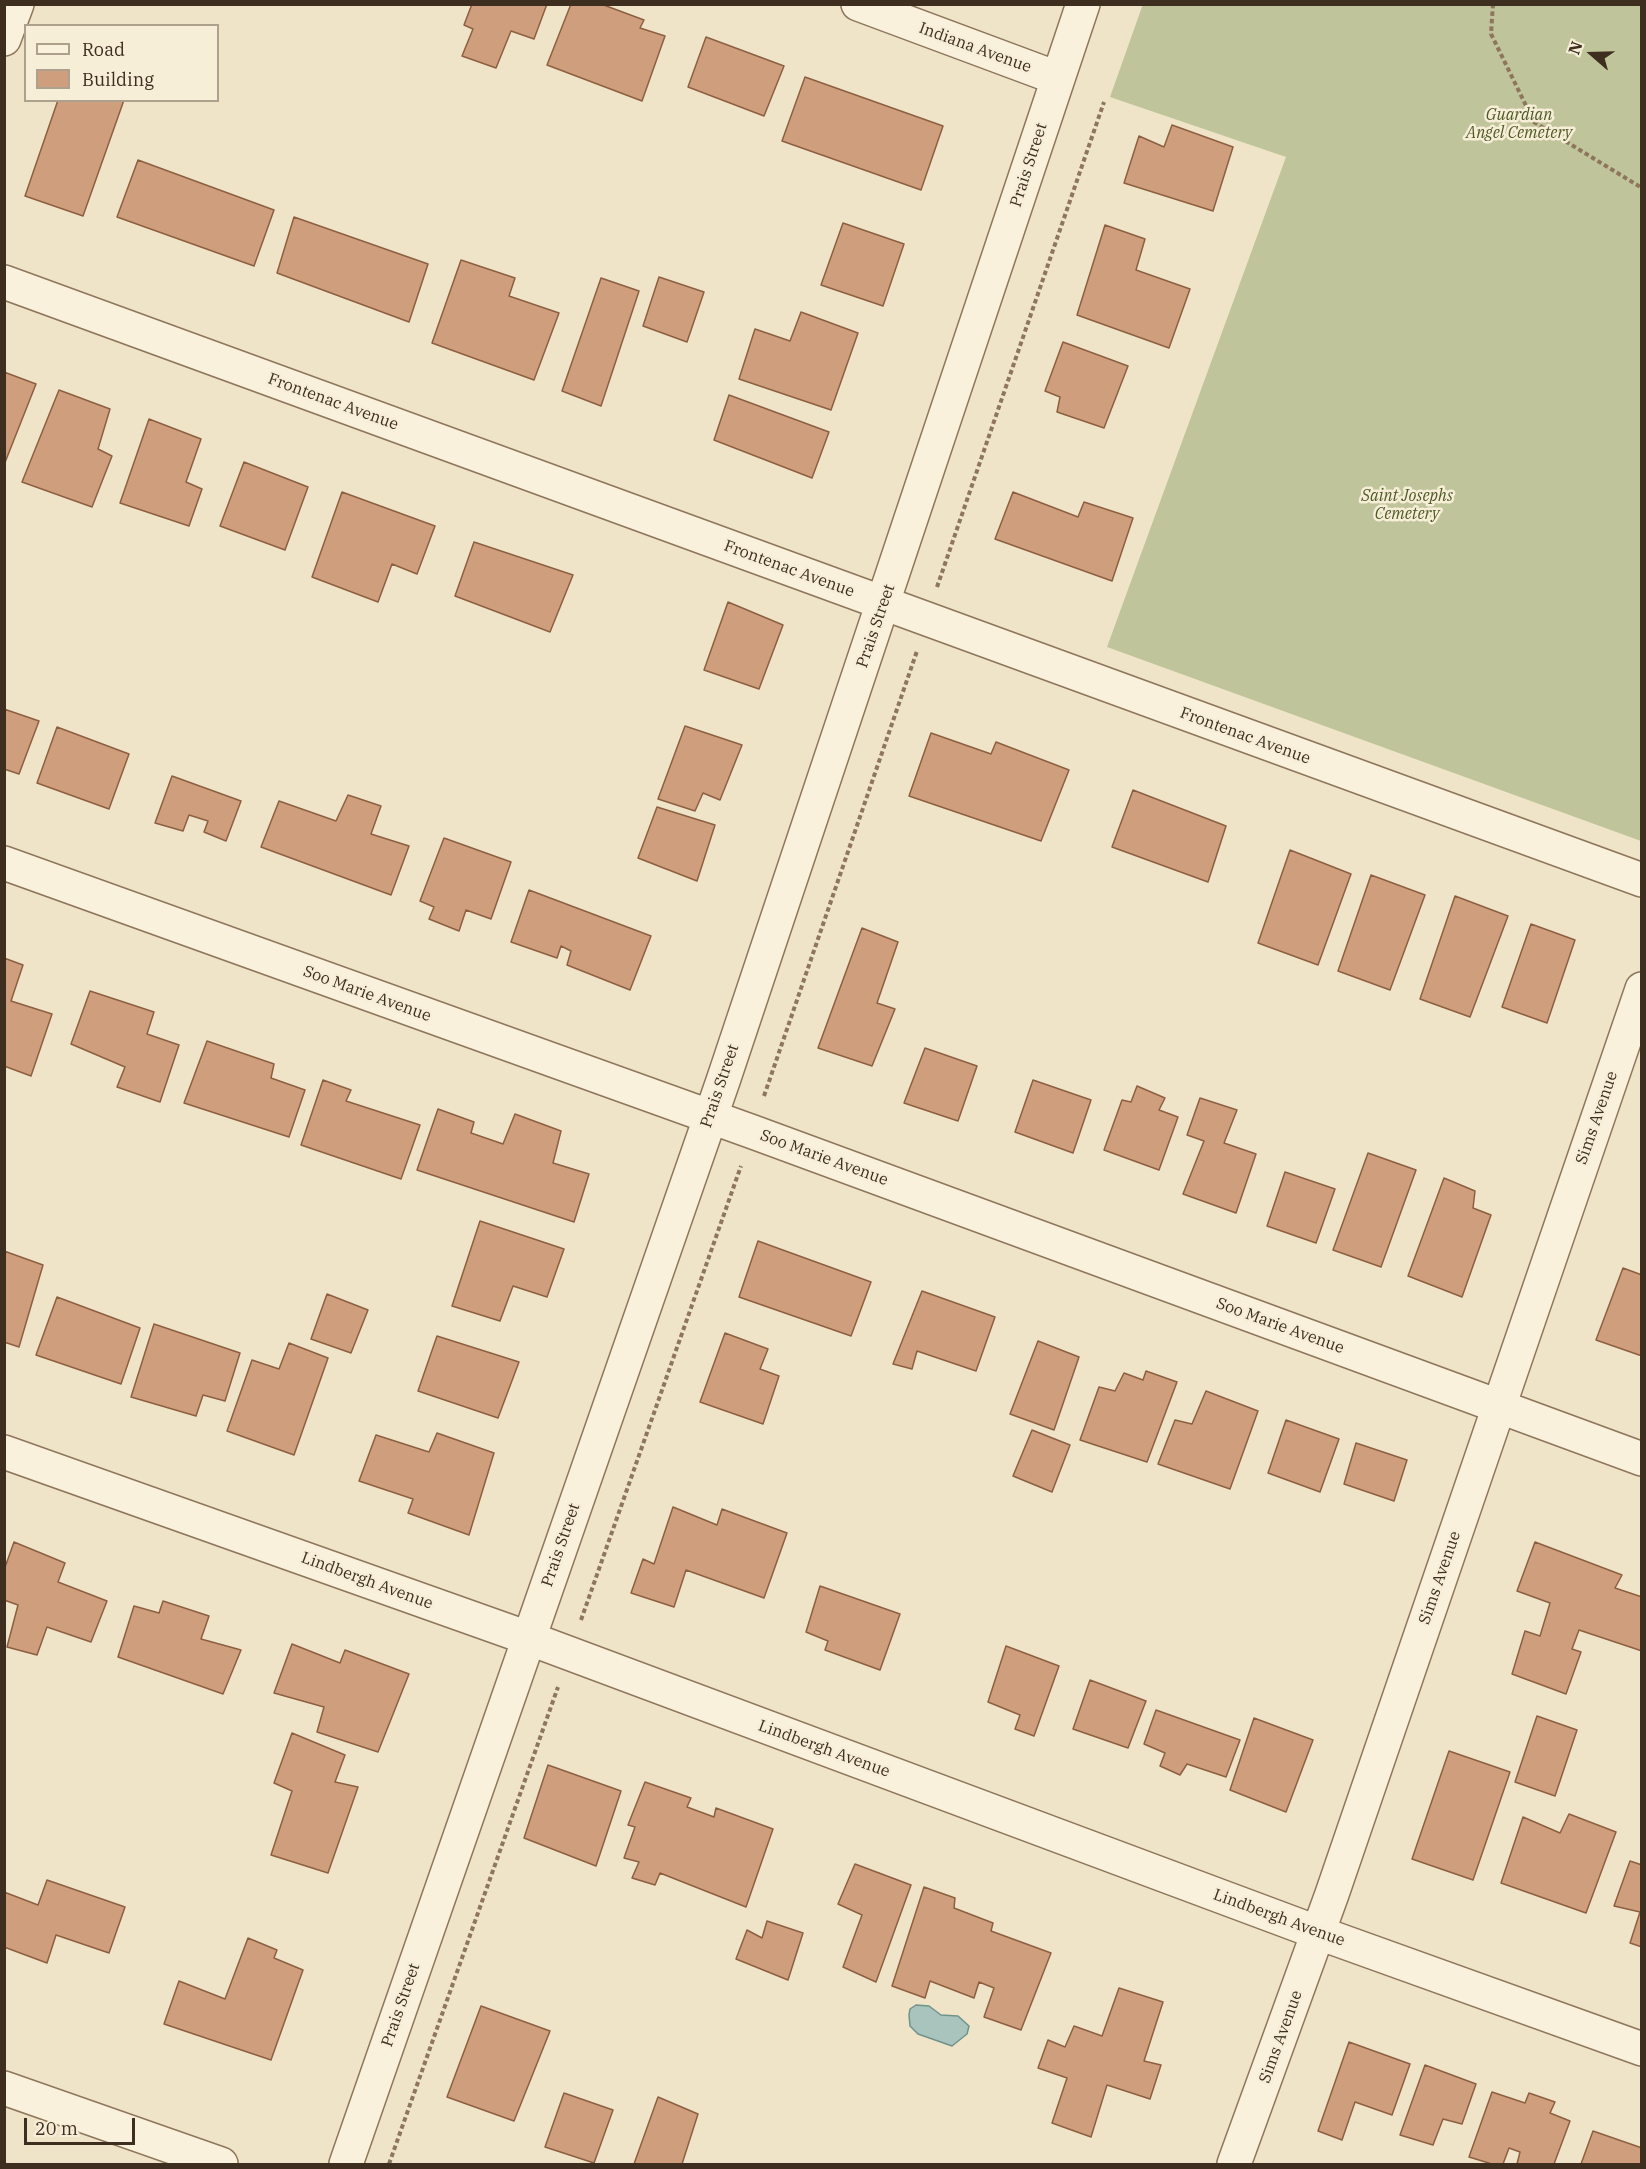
<!DOCTYPE html>
<style>
body{margin:0}
#map{position:relative;width:1646px;height:2169px;overflow:hidden;background:#f0e4c8;font-family:"IBM Plex Serif",serif}
canvas{display:block}
.frame{position:absolute;inset:0;border:6px solid #3d2e20;pointer-events:none}
.legend{position:absolute;left:24px;top:24px;width:195px;height:78px;box-sizing:border-box;background:#f7eed8;border:2px solid #ada18e;margin:0;padding:8px 10px;list-style:none;font-size:18px;color:#3d2e20}
.legend li{display:flex;align-items:center;gap:12px;height:30px}
.legend b{width:30px;border:2px solid #ada18e}
.north{position:absolute;left:1562px;top:24px;width:60px;height:60px;-webkit-text-stroke:4px #f7eed8;paint-order:stroke;rotate:290deg;font-size:16px;font-weight:700;line-height:24px;text-align:center;color:#3d2e20}
.north::after{content:'';display:block;margin:auto;width:21px;height:27px;background:#3d2e20;clip-path:polygon(50% 0,100% 100%,50% 72%,0 100%)}
.scale{position:absolute;left:24px;top:2118px;width:111px;height:27px;box-sizing:border-box;border:3px solid #3d2e20;border-top:0;padding-left:8px;font-size:18px;line-height:21px;white-space:nowrap;color:#3d2e20;-webkit-text-stroke:4px #f7eed8;paint-order:stroke}
</style>
<div id="map">
<canvas width="1646" height="2169"></canvas>
<div class="frame"></div>
<ul class="legend">
<li><b style="height:8px;background:#faf1dc"></b>Road</li>
<li><b style="height:16px;background:#cf9f7d"></b>Building</li>
</ul>
<div class="north">N</div>
<div class="scale">20 m</div>
</div>
<script>
const ctx = document.querySelector('canvas').getContext('2d');
ctx.lineJoin = 'round';
function fill(path, color) {
  ctx.fillStyle = color;
  ctx.fill(path, 'evenodd');
}
function poly(rows) {
  const path = new Path2D();
  for (const r of rows) {
    path.moveTo(r[0], r[1]);
    for (let i = 2; i < r.length; i += 2) path.lineTo(r[i], r[i + 1]);
  }
  return path;
}
function strokePath(path, color, width, dash) {
  ctx.strokeStyle = color;
  ctx.lineWidth = width;
  ctx.lineCap = dash ? 'butt' : 'round';
  ctx.setLineDash(dash || []);
  ctx.stroke(path);
}
function label(font, color, halo, rows, align = 'center') {
  ctx.font = font + ' "IBM Plex Serif",serif';
  ctx.lineWidth = 5;
  ctx.setLineDash([]);
  ctx.textBaseline = 'middle';
  ctx.strokeStyle = halo;
  ctx.fillStyle = color;
  for (const [text, x, y, turn = 0] of rows) {
    ctx.save();
    ctx.translate(x, y);
    ctx.rotate((+turn || 0) * Math.PI / 180);
    ctx.textAlign = isNaN(turn) ? turn : align;
    if (halo) ctx.strokeText(text, 0, 0);
    ctx.fillText(text, 0, 0);
    ctx.restore();
  }
}
fill(poly([
 [1143,4,1641,5,1641,841,1107,647,1286,157,1110,97]
]), '#bfc49a');
const water = poly([
 [916,2005,929,2006,941,2015,958,2016,969,2026,967,2034,952,2046,918,2034,910,2026,909,2015,910,2009,916,2005]
]);
fill(water, '#a9c4bc');
strokePath(water, '#6f938a', 1.5);
const building = poly([
 [472,4,547,4,534,39,511,31,496,68,462,56,473,29,464,25,472,4],
 [571,4,601,4,644,20,640,28,665,36,642,101,547,65,571,4],
 [706,37,784,66,764,116,688,87,706,37],
 [805,77,943,126,921,190,782,141,805,77],
 [58,100,124,100,83,216,25,196,58,100],
 [1172,125,1233,147,1213,211,1124,183,1139,136,1164,147,1172,125],
 [138,160,274,210,254,266,117,217,138,160],
 [294,217,428,264,409,322,277,273,294,217],
 [843,223,904,244,883,306,821,285,843,223],
 [1105,225,1145,239,1136,270,1190,289,1169,348,1077,315,1105,225],
 [461,260,515,278,509,296,559,313,534,380,432,343,461,260],
 [659,277,704,292,687,342,643,326,659,277],
 [601,278,639,291,601,406,562,391,601,278],
 [801,312,858,333,831,410,739,379,755,329,790,341,801,312],
 [1063,342,1128,366,1104,428,1057,412,1060,397,1045,391,1063,342],
 [4,372,36,384,4,465,4,372],
 [59,390,110,409,98,449,112,456,92,507,22,482,59,390],
 [729,395,829,432,812,478,714,440,729,395],
 [149,419,201,439,186,482,202,489,189,526,120,503,149,419],
 [244,462,308,487,285,550,220,526,244,462],
 [342,492,435,526,417,574,392,564,378,602,312,577,342,492],
 [1013,492,1078,517,1084,502,1133,518,1112,581,995,539,1013,492],
 [474,542,573,575,550,632,455,596,474,542],
 [728,602,783,625,759,689,704,670,728,602],
 [4,709,39,721,19,774,4,769,4,709],
 [685,726,742,745,720,800,703,793,695,811,658,799,685,726],
 [57,727,129,754,109,809,37,783,57,727],
 [931,733,991,754,996,742,1069,770,1041,841,909,796,931,733],
 [172,776,241,801,226,841,204,832,208,821,189,815,183,831,155,823,172,776],
 [1133,790,1226,826,1208,882,1112,847,1133,790],
 [348,795,381,806,371,834,409,846,391,895,261,847,279,801,336,821,348,795],
 [657,807,715,825,697,881,638,858,657,807],
 [444,838,511,862,491,919,466,910,459,931,429,919,434,907,420,901,444,838],
 [1290,850,1351,874,1318,965,1258,943,1290,850],
 [1371,875,1425,895,1390,990,1338,971,1371,875],
 [529,890,651,936,630,990,567,965,571,951,561,946,557,958,511,942,529,890],
 [1455,896,1508,916,1470,1017,1420,999,1455,896],
 [1531,924,1575,940,1547,1023,1502,1007,1531,924],
 [862,928,898,942,877,1003,895,1009,872,1066,818,1048,862,928],
 [4,958,23,965,11,1001,52,1014,31,1076,4,1066,4,958],
 [90,991,154,1012,147,1034,179,1045,160,1102,117,1087,125,1067,71,1044,90,991],
 [207,1041,274,1064,271,1078,305,1090,289,1137,184,1103,207,1041],
 [925,1048,977,1066,958,1121,904,1103,925,1048],
 [323,1080,351,1090,346,1101,420,1125,401,1179,301,1145,323,1080],
 [1033,1080,1091,1100,1073,1153,1015,1132,1033,1080],
 [1137,1086,1165,1098,1159,1110,1178,1117,1159,1170,1104,1150,1122,1100,1131,1102,1137,1086],
 [1200,1098,1237,1110,1224,1143,1256,1154,1236,1213,1183,1194,1204,1141,1187,1135,1200,1098],
 [438,1109,474,1122,471,1133,503,1144,515,1114,561,1131,553,1163,589,1174,574,1222,417,1170,438,1109],
 [1368,1153,1416,1170,1381,1267,1333,1250,1368,1153],
 [1285,1172,1335,1189,1316,1243,1267,1226,1285,1172],
 [1444,1178,1475,1191,1473,1208,1491,1215,1462,1297,1408,1276,1444,1178],
 [480,1221,564,1249,547,1297,513,1286,500,1321,452,1306,480,1221],
 [758,1241,871,1282,851,1336,739,1297,758,1241],
 [4,1251,43,1265,19,1347,4,1342,4,1251],
 [1623,1268,1642,1275,1642,1356,1596,1340,1623,1268],
 [922,1291,995,1317,976,1371,917,1351,912,1369,893,1364,922,1291],
 [327,1294,368,1310,351,1353,311,1339,327,1294],
 [57,1297,140,1328,121,1384,36,1355,57,1297],
 [154,1324,240,1353,225,1401,203,1395,196,1416,131,1397,154,1324],
 [725,1333,768,1349,760,1369,779,1376,763,1424,700,1402,725,1333],
 [437,1336,519,1362,498,1418,418,1391,437,1336],
 [1038,1341,1079,1357,1054,1430,1010,1414,1038,1341],
 [289,1343,328,1358,294,1455,227,1431,252,1360,279,1369,289,1343],
 [1146,1371,1177,1382,1147,1462,1080,1440,1099,1387,1115,1391,1124,1373,1143,1380,1146,1371],
 [1206,1391,1258,1411,1230,1489,1158,1464,1175,1420,1192,1424,1206,1391],
 [1286,1420,1339,1439,1320,1492,1268,1473,1286,1420],
 [1032,1430,1070,1445,1052,1492,1013,1476,1032,1430],
 [437,1433,494,1453,469,1535,408,1513,413,1499,359,1481,376,1435,429,1452,437,1433],
 [1356,1443,1407,1460,1394,1501,1344,1484,1356,1443],
 [673,1507,717,1525,722,1509,787,1533,764,1598,686,1570,674,1607,631,1593,643,1559,654,1564,673,1507],
 [14,1542,65,1563,58,1582,107,1601,91,1642,47,1627,37,1655,7,1647,18,1605,4,1600,4,1570,14,1542],
 [1535,1542,1622,1575,1615,1588,1642,1597,1642,1651,1579,1630,1572,1649,1581,1652,1566,1694,1512,1674,1525,1631,1540,1636,1550,1603,1517,1591,1535,1542],
 [820,1586,900,1614,880,1670,825,1650,828,1641,806,1632,820,1586],
 [163,1601,209,1616,201,1639,241,1650,223,1694,118,1657,134,1606,159,1613,163,1601],
 [292,1644,340,1663,345,1650,409,1674,378,1752,317,1732,324,1707,274,1693,292,1644],
 [1006,1646,1059,1666,1034,1736,1015,1729,1020,1715,988,1702,1006,1646],
 [1090,1680,1146,1701,1128,1748,1073,1729,1090,1680],
 [1156,1710,1240,1740,1226,1777,1187,1764,1180,1775,1160,1766,1165,1753,1144,1744,1156,1710],
 [1537,1716,1577,1730,1555,1796,1515,1782,1537,1716],
 [1254,1718,1313,1740,1286,1812,1230,1790,1254,1718],
 [292,1733,345,1755,335,1782,358,1787,328,1873,271,1855,292,1791,274,1783,292,1733],
 [1449,1751,1510,1772,1473,1880,1412,1859,1449,1751],
 [548,1765,621,1791,596,1866,524,1838,548,1765],
 [645,1782,691,1798,687,1807,714,1817,716,1808,773,1829,746,1907,660,1873,655,1885,632,1878,639,1862,624,1858,635,1827,628,1825,645,1782],
 [1569,1814,1616,1832,1586,1913,1501,1883,1523,1817,1560,1833,1569,1814],
 [1630,1861,1642,1865,1642,1947,1630,1943,1640,1912,1614,1906,1630,1861],
 [855,1864,911,1885,876,1982,843,1967,862,1915,838,1904,855,1864],
 [47,1880,125,1907,109,1953,56,1935,47,1963,4,1947,4,1892,38,1905,47,1880],
 [924,1887,955,1898,954,1908,993,1923,991,1931,1051,1953,1021,2030,984,2017,994,1988,979,1982,974,1998,930,1981,925,1998,892,1986,924,1887],
 [767,1921,803,1933,788,1980,736,1959,747,1930,762,1938,767,1921],
 [248,1938,277,1950,274,1958,303,1970,271,2060,164,2024,179,1981,225,1999,248,1938],
 [1119,1988,1163,2002,1144,2061,1161,2065,1150,2099,1107,2085,1091,2137,1052,2123,1067,2078,1038,2068,1048,2040,1065,2047,1074,2026,1102,2036,1119,1988],
 [481,2006,550,2031,514,2121,447,2097,481,2006],
 [1349,2042,1410,2064,1392,2115,1355,2102,1342,2140,1318,2131,1349,2042],
 [1425,2065,1476,2084,1462,2124,1443,2119,1433,2145,1400,2135,1425,2065],
 [1492,2092,1525,2103,1529,2093,1555,2102,1550,2113,1570,2121,1554,2164,1517,2164,1520,2152,1509,2148,1503,2164,1492,2164,1469,2157,1492,2092],
 [564,2093,613,2110,594,2163,545,2147,564,2093],
 [658,2097,698,2114,682,2164,634,2164,658,2097],
 [1593,2131,1642,2148,1642,2164,1581,2164,1593,2131]
]);
fill(building, '#cf9f7d');
strokePath(building, '#8d5f41', 1.5);
const minor = poly([
 [858,4,1057,78],
 [4,39,17,4],
 [4,282,1642,880],
 [4,863,753,1132,1642,1459],
 [4,1452,528,1638,1319,1933,1642,2049],
 [4,2088,221,2164],
 [346,2164,723,1081,1083,4],
 [1234,2164,1332,1894,1642,989]
]);
strokePath(minor, '#8d765c', 36);
strokePath(poly([
 [1493,4,1491,34,1534,122,1642,188],
 [937,587,1104,102],
 [764,1096,917,651],
 [581,1620,741,1166],
 [389,2164,558,1687]
]), '#8d765c', 4, [4.5, 3]);
strokePath(minor, '#faf1dc', 33);
label('16px', '#3d2e20', '#f7eed8', [
 ["Indiana Avenue",975,48,20],
 ["Prais Street",1029,165,-72],
 ["Frontenac Avenue",333,402,20],
 ["Frontenac Avenue",789,569,20],
 ["Prais Street",876,626,-71],
 ["Frontenac Avenue",1245,736,20],
 ["Soo Marie Avenue",367,994,20],
 ["Prais Street",720,1086,-71],
 ["Sims Avenue",1597,1118,-71],
 ["Soo Marie Avenue",824,1158,20],
 ["Soo Marie Avenue",1280,1326,20],
 ["Prais Street",561,1545,-71],
 ["Sims Avenue",1440,1578,-71],
 ["Lindbergh Avenue",367,1581,20],
 ["Lindbergh Avenue",824,1749,20],
 ["Lindbergh Avenue",1279,1918,20],
 ["Prais Street",401,2005,-71],
 ["Sims Avenue",1281,2037,-70]
]);
label('italic 16px', '#4d5a26', '#f7eed8', [
 ["Guardian",1519,115],
 ["Angel Cemetery",1519,133],
 ["Saint Josephs",1407,496],
 ["Cemetery",1407,514]
]);
</script>
